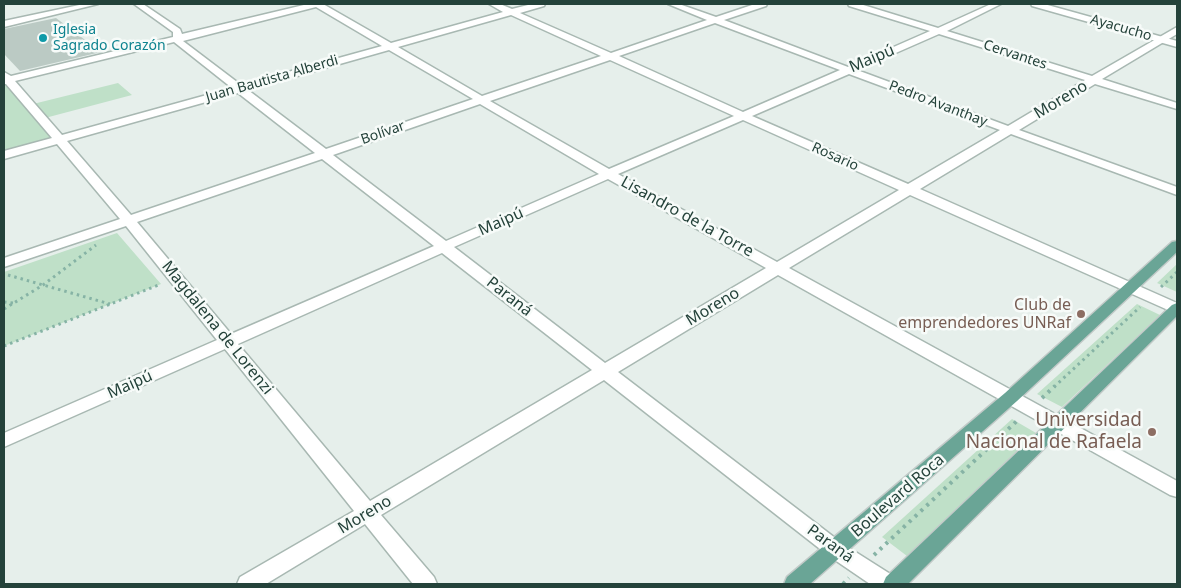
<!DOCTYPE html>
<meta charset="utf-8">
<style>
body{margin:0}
#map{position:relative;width:1181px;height:588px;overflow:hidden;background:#e6efeb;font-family:"Noto Sans",sans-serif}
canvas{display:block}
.frame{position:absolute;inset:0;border:5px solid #24423a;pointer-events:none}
</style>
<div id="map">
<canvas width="1181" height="588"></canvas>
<div class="frame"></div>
</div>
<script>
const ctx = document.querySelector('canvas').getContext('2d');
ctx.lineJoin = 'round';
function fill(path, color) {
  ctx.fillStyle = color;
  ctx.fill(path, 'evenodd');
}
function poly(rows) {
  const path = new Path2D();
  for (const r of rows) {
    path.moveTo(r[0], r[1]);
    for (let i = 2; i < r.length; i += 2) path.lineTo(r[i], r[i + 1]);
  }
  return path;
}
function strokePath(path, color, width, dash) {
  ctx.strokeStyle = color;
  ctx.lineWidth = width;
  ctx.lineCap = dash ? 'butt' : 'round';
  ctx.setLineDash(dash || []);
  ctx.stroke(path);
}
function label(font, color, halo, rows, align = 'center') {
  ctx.font = font + ' "Noto Sans",sans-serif';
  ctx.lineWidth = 5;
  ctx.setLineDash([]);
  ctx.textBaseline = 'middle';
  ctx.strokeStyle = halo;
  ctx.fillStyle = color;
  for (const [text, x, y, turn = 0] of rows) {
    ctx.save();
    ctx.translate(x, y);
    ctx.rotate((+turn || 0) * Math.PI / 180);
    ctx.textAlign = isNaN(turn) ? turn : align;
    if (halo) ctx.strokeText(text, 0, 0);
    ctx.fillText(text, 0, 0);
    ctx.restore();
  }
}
fill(poly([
 [4,82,5,82,53,139,4,153],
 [118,83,132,95,45,118,33,104],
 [117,233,161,284,4,346,4,272],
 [1177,264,1177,292,1157,283],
 [1137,304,1160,315,1062,407,1037,394],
 [1012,419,1036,433,907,556,882,537]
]), '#bfe0c8');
fill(poly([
 [56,18,101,52,20,71,4,54,4,29]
]), '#bbcac4');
const minor = poly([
 [84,4,98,4,4,27,4,21,84,4],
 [134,4,143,4,180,29,182,34,308,4,323,4,391,43,503,12,489,4,500,4,512,9,532,4,545,4,544,6,520,13,611,53,707,20,668,4,679,4,716,17,755,4,767,4,766,6,724,20,848,67,930,31,849,6,848,4,860,4,938,28,991,4,1001,4,947,31,1092,76,1177,27,1177,34,1102,79,1177,103,1177,109,1095,84,1019,130,1177,187,1177,195,1011,134,920,189,1177,303,1177,314,910,195,789,268,1177,481,1177,497,1170,495,778,275,618,372,843,544,895,577,898,584,870,584,829,556,604,380,381,515,434,577,437,584,413,584,365,524,266,584,237,584,240,577,354,511,225,349,4,447,4,433,217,340,126,226,4,267,4,258,120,219,57,144,4,159,4,151,52,138,6,84,4,84,4,72,11,76,173,37,173,32,134,4],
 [316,7,382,46,241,85,183,41,316,7],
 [511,15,601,56,482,96,398,47,511,15],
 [715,23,840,70,743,112,619,56,715,23],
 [939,34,1085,80,1008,126,857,70,939,34],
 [174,42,232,88,62,135,15,81,174,42],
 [389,50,473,99,326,149,248,90,389,50],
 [610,60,734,116,609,169,490,101,610,60],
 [849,74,1000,130,908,184,752,116,849,74],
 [238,93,315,153,131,215,67,141,238,93],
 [480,104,599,174,446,241,333,155,480,104],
 [743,120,899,190,777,262,618,174,743,120],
 [322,159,434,246,231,334,137,222,322,159],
 [608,179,766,268,605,363,454,247,608,179],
 [442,253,592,370,370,501,238,344,442,253]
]);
const tertiary = poly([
 [1031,4,1044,4,1177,41,1177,47,1032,6,1031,4]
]);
const primary = poly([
 [1177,241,1177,252,1017,401,810,584,784,584,787,577,1005,393,1172,242,1177,241],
 [1177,303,1177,316,908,584,883,584,886,577,1172,305,1177,303]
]);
strokePath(minor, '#a8b8b2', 3);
strokePath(tertiary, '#a8b8b2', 3);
strokePath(primary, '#c2cac8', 3);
strokePath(poly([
 [8,275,110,304],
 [1161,287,1177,272],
 [4,302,13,303],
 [4,309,43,285,96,245],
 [4,346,161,284],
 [1054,387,1140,307]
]), '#86b3a5', 3, [2.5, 4]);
strokePath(poly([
 [1042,398,1055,386],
 [874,555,1019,419],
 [843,584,849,578]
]), '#86b3a5', 4, [3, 5]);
fill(minor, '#fff');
fill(tertiary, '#fff');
fill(primary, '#6aa596');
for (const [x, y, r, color] of [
 [43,38,5,"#0f9aa8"],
 [1081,314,5,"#8d6e63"],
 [1152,432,5,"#8d6e63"]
]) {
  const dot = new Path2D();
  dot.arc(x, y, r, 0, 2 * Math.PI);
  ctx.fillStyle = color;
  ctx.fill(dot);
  strokePath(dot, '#f7fbf9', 2);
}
label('14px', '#24423a', '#f7fbf9', [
 ["Ayacucho",1121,28,16],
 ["Cervantes",1015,55,18],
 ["Juan Bautista Alberdi",272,79,-16],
 ["Pedro Avanthay",938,104,21],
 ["Bolívar",383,133,-19],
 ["Rosario",835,157,24]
]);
label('14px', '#0d838f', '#f7fbf9', [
 ["Iglesia",53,30],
 ["Sagrado Corazón",53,46]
], 'left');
label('16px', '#24423a', '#f7fbf9', [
 ["Maipú",872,59,-23],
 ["Moreno",1061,100,-31],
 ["Lisandro de la Torre",687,217,29],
 ["Maipú",501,222,-24],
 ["Paraná",509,297,38],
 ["Moreno",713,307,-31],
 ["Magdalena de Lorenzi",217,328,51],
 ["Maipú",130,385,-24],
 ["Boulevard Roca",898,496,-41],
 ["Moreno",365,515,-31],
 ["Paraná",830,544,36]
]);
label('16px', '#785e54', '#f7fbf9', [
 ["Club de",1071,305],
 ["emprendedores UNRaf",1071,323]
], 'right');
label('19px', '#785e54', '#f7fbf9', [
 ["Universidad",1142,421],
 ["Nacional de Rafaela",1142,443]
], 'right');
</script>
